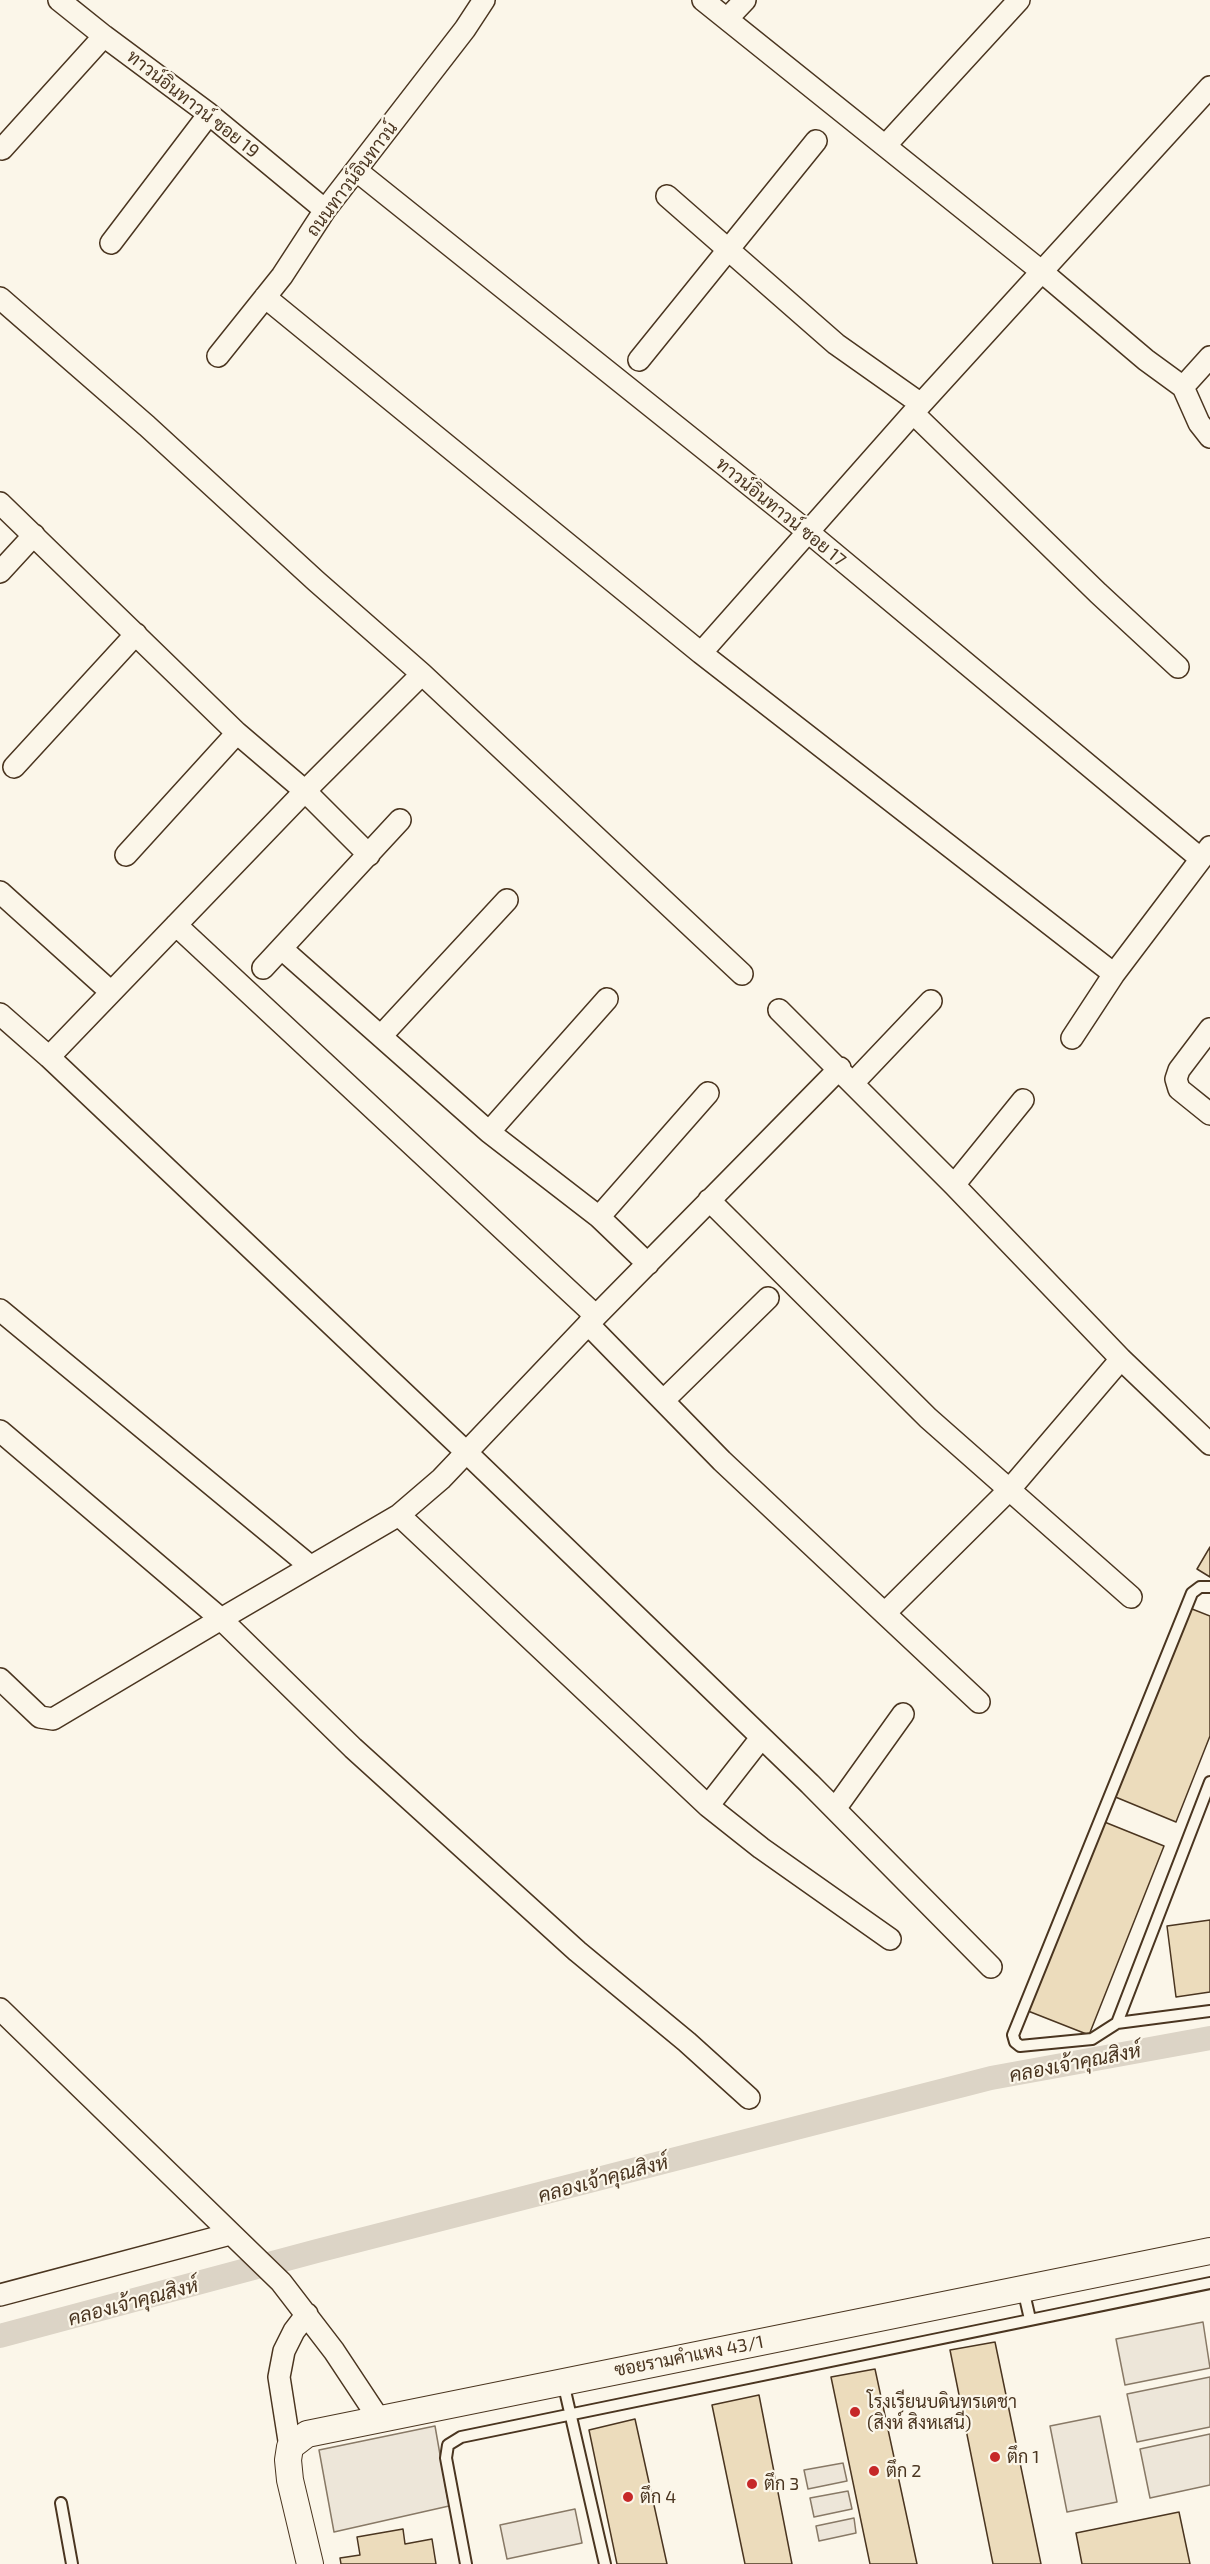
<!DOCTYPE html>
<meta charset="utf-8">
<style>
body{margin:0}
canvas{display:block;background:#fbf6e9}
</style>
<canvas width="1210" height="2564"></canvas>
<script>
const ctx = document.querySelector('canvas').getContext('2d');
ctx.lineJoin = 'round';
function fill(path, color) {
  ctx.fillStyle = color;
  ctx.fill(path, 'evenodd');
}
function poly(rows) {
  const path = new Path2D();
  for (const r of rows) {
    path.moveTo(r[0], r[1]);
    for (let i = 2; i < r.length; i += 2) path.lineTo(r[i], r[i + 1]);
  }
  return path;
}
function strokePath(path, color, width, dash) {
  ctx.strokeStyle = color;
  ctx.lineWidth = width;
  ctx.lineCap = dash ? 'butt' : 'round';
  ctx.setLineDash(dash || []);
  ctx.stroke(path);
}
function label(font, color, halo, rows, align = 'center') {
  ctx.font = font + ' "Exo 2",Sarabun,sans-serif';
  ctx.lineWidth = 4.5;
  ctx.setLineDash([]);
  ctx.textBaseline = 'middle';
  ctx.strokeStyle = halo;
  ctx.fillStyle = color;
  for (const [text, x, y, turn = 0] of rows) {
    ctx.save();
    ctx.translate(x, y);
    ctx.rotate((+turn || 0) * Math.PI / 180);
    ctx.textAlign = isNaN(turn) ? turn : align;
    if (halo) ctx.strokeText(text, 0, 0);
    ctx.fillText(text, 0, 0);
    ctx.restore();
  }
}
const green = poly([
 [1203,2322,1210,2368,1125,2385,1116,2339,1203,2322],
 [1210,2377,1210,2427,1137,2442,1127,2394,1210,2377],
 [1100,2416,1117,2502,1067,2512,1050,2426,1100,2416],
 [435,2426,449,2506,334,2532,319,2450,435,2426],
 [1210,2434,1210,2485,1150,2498,1140,2449,1210,2434],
 [843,2463,847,2481,808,2489,804,2470,843,2463],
 [848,2491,852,2509,814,2517,810,2498,848,2491],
 [575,2509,582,2543,507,2559,500,2525,575,2509],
 [854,2518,856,2533,819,2541,816,2526,854,2518]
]);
fill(green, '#ede6d9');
strokePath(green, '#887966', 1.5);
strokePath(poly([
 [0,2336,317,2251,991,2078,1210,2038]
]), '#dcd4c6', 24);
const building = poly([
 [1210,1547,1210,1577,1197,1569,1210,1547],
 [1187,1607,1210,1616,1210,1736,1176,1822,1113,1796,1187,1607],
 [1102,1821,1164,1846,1089,2035,1028,2011,1102,1821],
 [1210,1920,1210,1992,1176,1997,1167,1926,1210,1920],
 [995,2342,1041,2564,993,2564,950,2350,995,2342],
 [875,2369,917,2564,870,2564,831,2377,875,2369],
 [759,2395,792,2564,745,2564,712,2405,759,2395],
 [635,2419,667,2564,617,2564,589,2430,635,2419],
 [1179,2512,1190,2564,1082,2564,1076,2533,1179,2512],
 [403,2529,405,2544,432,2539,436,2564,341,2564,340,2558,360,2555,357,2537,403,2529]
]);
fill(building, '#ecdcbc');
strokePath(building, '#4a3520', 1.5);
const service = poly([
 [1210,1587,1200,1587,1192,1593,1013,2035,1015,2042,1020,2046,1092,2039,1117,2023,1210,1782],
 [1117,2023,1210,2011],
 [1023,2289,1030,2319],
 [563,2382,605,2564],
 [61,2503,72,2564],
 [466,2564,446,2458,448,2445,461,2437,1210,2283]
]);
const minor = poly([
 [59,0,104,36,209,114,325,210],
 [703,0,1041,271,1146,360,1183,387,1199,423,1210,437],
 [727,19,745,0],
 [885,146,1019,0],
 [2,149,104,36],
 [357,171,807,531,1201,859],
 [667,196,836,344,921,404],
 [111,243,209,114],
 [265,297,701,653,1114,974],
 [0,298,147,426,316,581,422,674,742,974],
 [218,356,282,276,325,210,465,29,484,0],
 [639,360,816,141],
 [1183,387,1210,357],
 [913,413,1098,593,1178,667],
 [0,503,237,733,305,791,369,855],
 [0,572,34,535],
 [701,653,921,404,1210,87],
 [14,767,136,634],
 [126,855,237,733],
 [0,892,111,992],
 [176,925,596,1316],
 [282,949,489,1132,599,1217,648,1264],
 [263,968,400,820],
 [779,1010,954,1185,1121,1359,1210,1444],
 [0,1014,49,1057,465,1451,810,1784,991,1967],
 [1210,1029,1179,1070,1176,1079,1179,1089,1210,1114],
 [381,1036,507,900],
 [1072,1038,1114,974,1210,847],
 [49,1057,305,791,422,674],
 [853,1083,931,1001],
 [489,1132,607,999],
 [954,1185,1023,1100],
 [709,1200,928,1418,1131,1597],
 [599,1217,708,1093],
 [0,1310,310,1566],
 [588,1324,722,1461,979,1702],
 [664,1400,768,1298],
 [0,1431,221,1619,399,1515,441,1479,596,1316,840,1068],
 [399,1515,708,1806,761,1848,890,1939],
 [885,1613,1010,1489,1121,1359],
 [0,1679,40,1717,53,1719,221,1619,353,1748,577,1951,687,2042,749,2098],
 [708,1806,761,1738],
 [835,1809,903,1714],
 [0,2009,281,2282,334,2351,379,2419],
 [0,2295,230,2234],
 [290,2447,279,2377,284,2351,294,2331,307,2314]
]);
const tertiary = poly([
 [310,2564,290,2480,288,2460,290,2447,307,2434,1210,2251]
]);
strokePath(service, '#4a3520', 14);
strokePath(minor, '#4a3520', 24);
strokePath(tertiary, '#4a3520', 28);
strokePath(service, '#fbf6e9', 10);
strokePath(minor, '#fbf6e9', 21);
strokePath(tertiary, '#fbf6e9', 26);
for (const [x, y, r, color] of [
 [855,2412,6,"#c62828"],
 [995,2457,6,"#c62828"],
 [874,2471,6,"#c62828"],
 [752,2484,6,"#c62828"],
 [628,2497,6,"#c62828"]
]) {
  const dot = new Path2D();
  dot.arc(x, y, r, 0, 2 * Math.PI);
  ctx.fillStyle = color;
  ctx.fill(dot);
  strokePath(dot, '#fbf6e9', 2);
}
label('18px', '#4a3520', '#fbf6e9', [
 ["ทาวน์อินทาวน์ ซอย 19",193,104,38],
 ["ถนนทาวน์อินทาวน์",352,179,-53],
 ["ทาวน์อินทาวน์ ซอย 17",781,512,39],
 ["ซอยรามคำแหง 43/1",689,2356,-11]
]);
label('18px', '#4a3520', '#fbf6e9', [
 ["โรงเรียนบดินทรเดชา",867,2402],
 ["(สิงห์ สิงหเสนี)",867,2423],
 ["ตึก 1",1007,2457],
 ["ตึก 2",886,2471],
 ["ตึก 3",764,2484],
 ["ตึก 4",640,2497]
], 'left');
label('italic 20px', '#4a3520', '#fbf6e9', [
 ["คลองเจ้าคุณสิงห์",1075,2063,-11],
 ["คลองเจ้าคุณสิงห์",603,2179,-15],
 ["คลองเจ้าคุณสิงห์",133,2302,-15]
]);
</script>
